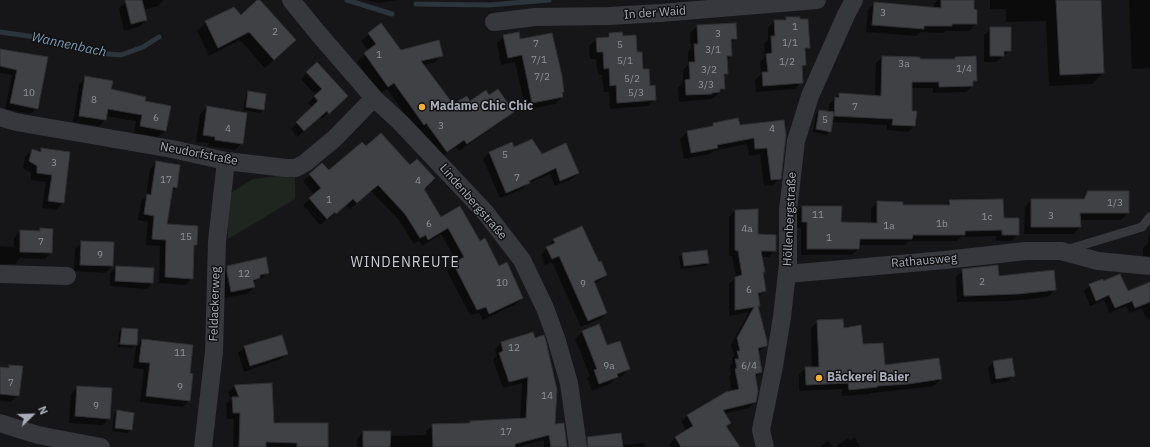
<!DOCTYPE html>
<html>
<head>
<meta charset="utf-8">
<style>
  body { margin:0 }
  #map { position:relative; width:1150px; height:447px; overflow:hidden; background:#161618; font-family:"IBM Plex Sans",sans-serif }
  canvas { display:block }
  .north { position:absolute; left:12px; top:395px; width:40px; height:40px; -webkit-text-stroke:3px #111113; paint-order:stroke; rotate:67deg; font-size:11px; font-weight:700; line-height:16px; text-align:center; color:#a8adb8 }
  .north::after { content:''; display:block; margin:auto; width:14px; height:18px; background:#a8adb8; clip-path:polygon(50% 0,100% 100%,50% 72%,0 100%) }
</style>
</head>
<body>
<div id="map">
<canvas width="1150" height="447"></canvas>
<div class="north">N</div>
</div>
<script>
const c = document.querySelector('canvas').getContext('2d');
c.lineJoin = 'round';
function paint(path, color) {
  c.fillStyle = color;
  c.fill(path, 'evenodd');
}
function shape(rows) {
  const path = new Path2D();
  for (const r of rows) {
    path.moveTo(r[0], r[1]);
    for (let i = 2; i < r.length; i += 2) path.lineTo(r[i], r[i + 1]);
  }
  return path;
}
function strokePath(path, color, width, dash) {
  c.strokeStyle = color;
  c.lineWidth = width;
  c.lineCap = dash ? 'butt' : 'round';
  c.setLineDash(dash || []);
  c.stroke(path);
}
function write(font, color, halo, rows, align = 'center') {
  c.font = font + ' "IBM Plex Sans",sans-serif';
  c.lineWidth = 3;
  c.setLineDash([]);
  c.textBaseline = 'middle';
  c.strokeStyle = halo;
  c.fillStyle = color;
  for (const [text, x, y, turn = 0] of rows) {
    c.save();
    c.translate(x, y);
    c.rotate((+turn || 0) * Math.PI / 180);
    c.textAlign = isNaN(turn) ? turn : align;
    if (halo) c.strokeText(text, 0, 0);
    c.fillText(text, 0, 0);
    c.restore();
  }
}
const green = shape([
  [295,174,295,199,228,239,226,207,232,192,253,179]
]);
const shadow = shape([
  [131,0,164,0,158,6,143,10,146,20,139,27,124,31,119,8,126,1],
  [259,0,295,40,265,68,240,40,209,56,197,31,206,22,241,16],
  [366,0,399,0,379,3],
  [938,0,973,0,973,10,976,24,969,31,946,31,944,33,920,32,916,36,866,32,868,10,875,3,934,8,934,4],
  [990,0,1100,0,1103,73,1092,84,1049,86,1046,21,1006,22,1006,9,990,9],
  [1129,0,1150,0,1150,68,1132,69],
  [786,18,809,47,804,52,805,65,801,69,801,82,795,89,756,92,755,80,761,74,760,62,765,57,764,44,768,40,768,28,774,21,783,21],
  [697,26,736,39,730,44,731,56,726,61,727,73,723,77,724,89,712,99,679,102,678,88,683,82,683,70,688,65,688,52,691,48,690,33],
  [991,28,1010,50,996,62,984,62,984,35],
  [369,34,401,51,442,55,434,63,423,65,453,105,470,103,489,96,512,112,505,119,459,151,456,147,439,158,417,131,387,89,380,94,357,62,369,51,361,41],
  [609,34,622,37,636,53,655,99,648,106,610,109,609,92,604,92,602,75,598,75,596,59,590,59,589,46,596,39,605,38],
  [504,36,519,40,563,92,561,93,562,97,555,104,526,110,515,62,501,65,497,43],
  [0,50,47,58,37,108,31,114,5,109,12,75,0,73],
  [882,57,919,60,953,60,956,58,976,80,972,83,972,86,966,92,933,93,933,88,911,88,911,112,916,112,914,126,908,132,887,130,887,125,832,122,830,131,827,135,813,132,816,114,820,111,829,112,829,105,839,94,875,97,876,63],
  [307,73,341,102,322,119,320,117,297,137,291,129,313,108,308,103,316,95,301,79],
  [86,77,110,90,144,102,170,106,165,131,158,137,134,133,136,121,106,116,105,120,99,126,73,122,79,84],
  [249,92,263,110,260,113,243,110,246,95],
  [207,108,242,143,235,150,208,146,209,143,196,142,200,114],
  [783,121,780,178,773,185,764,186,760,154,749,156,747,144,713,151,710,154,684,159,680,139,687,132,710,128,713,124,739,126],
  [511,143,513,148,542,155,578,173,572,179,555,186,550,174,527,184,523,189,500,198,483,159,489,153],
  [41,149,69,153,63,203,56,210,42,208,46,182,31,180,31,173,23,168,25,157,32,151,38,152],
  [157,162,179,166,176,188,171,193,166,225,196,244,193,247,192,278,186,285,159,283,160,246,146,245,148,222,138,220,141,201,146,197,150,169],
  [322,164,329,172,422,189,441,218,480,242,522,298,516,304,483,320,479,313,470,315,447,271,457,262,441,234,422,246,419,241,414,244,399,220,371,191,350,209,346,205,329,219,328,218,320,225,303,205,314,195,303,181],
  [1088,192,1128,192,1128,213,1121,220,1080,220,1080,227,1073,234,1024,234,1025,207,1031,200,1081,200],
  [950,201,1003,219,1018,234,1011,241,996,241,996,236,961,237,957,241,909,241,905,245,858,245,858,249,852,255,801,255,801,228,796,228,796,213,802,207,840,223,871,224,871,209,877,202,902,206,945,206],
  [735,210,757,235,775,250,769,257,761,257,765,291,758,297,759,305,758,307,766,346,758,352,761,372,755,378,755,402,749,408,724,414,730,423,724,429,694,447,671,447,669,444,675,438,687,431,681,422,687,416,726,393,732,391,729,376,731,374,730,366,732,363,732,358,734,356,731,345,749,312,729,316,729,284,736,277,732,256,729,256,729,217],
  [581,227,598,264,606,275,599,281,594,284,606,313,600,319,581,327,552,262,545,265,541,255,553,240],
  [41,229,51,253,45,259,20,258,15,264,0,264,0,246,14,247,14,238,21,231,38,232],
  [1150,234,1150,261,1143,260,1143,248,1148,243,1148,236],
  [82,242,112,266,105,273,74,271,75,249],
  [683,254,708,263,705,266,681,269,679,257],
  [116,267,152,283,147,289,110,286,110,273],
  [227,267,268,272,261,279,257,280,253,284,254,287,247,294,224,298,220,274],
  [963,270,998,277,1055,290,1048,297,1011,301,957,302,956,277],
  [1103,282,1128,292,1150,283,1150,318,1146,319,1142,308,1130,313,1126,306,1109,313,1104,300,1090,306,1084,291,1090,285],
  [818,321,863,345,884,366,941,379,934,386,900,390,871,393,870,394,842,396,842,389,799,391,799,375,805,368,812,368,811,328],
  [598,325,607,347,629,369,622,376,615,379,610,384,592,391,587,378,590,376,575,339,582,332],
  [122,329,136,345,132,348,118,347,118,345,134,346,134,344,118,343,119,332],
  [532,333,554,425,566,447,544,447,544,440,517,447,357,447,357,439,363,432,390,436,426,435,426,431,433,425,469,424,471,422,520,419,522,383,503,388,493,360,497,356,495,349,501,343],
  [142,340,189,374,192,374,189,401,182,407,140,402,144,369,133,368,136,346,136,347],
  [245,347,287,353,281,359,244,372,238,353],
  [993,362,1014,375,1008,381,991,384,988,368],
  [10,366,18,395,11,402,0,401,0,368,6,369],
  [271,384,273,424,327,447,233,447,234,419,227,419,226,404,231,399,228,392,234,386],
  [78,387,109,419,102,425,69,423,71,394],
  [117,411,131,430,128,433,112,431,114,415],
  [855,437,860,447,835,447,848,438,850,440],
  [828,441,833,447,819,447],
  [644,443,645,447,598,447,622,445]
]);
const stream = shape([
  [347,0,392,14],
  [416,4,489,5,549,0],
  [0,32,42,38,96,53,121,55,143,47,159,37]
]);
const building = shape([
  [125,0,142,0,147,20,131,24,125,0],
  [257,0,260,0,296,40,274,60,249,32,218,48,205,21,234,7,241,15,257,0],
  [941,0,974,0,974,9,977,10,977,24,952,24,952,26,924,26,924,29,872,25,874,2,941,8,941,0],
  [1056,0,1101,0,1104,73,1060,75,1056,0],
  [786,17,800,17,800,19,808,19,810,48,805,48,806,65,802,66,803,83,763,86,762,72,768,72,766,54,772,53,771,36,775,36,774,20,786,20,786,17],
  [381,23,401,50,439,40,443,56,421,61,453,104,467,96,470,101,486,90,489,95,498,89,514,112,467,144,464,140,447,152,426,123,424,125,394,83,388,87,364,53,376,44,368,33,381,23],
  [736,23,737,39,731,39,732,56,727,56,728,74,724,74,725,89,720,89,720,92,712,93,712,94,686,95,685,80,690,79,689,62,695,62,694,44,698,44,697,25,736,23],
  [990,27,1011,27,1011,51,1004,51,1004,56,990,56,990,27],
  [519,32,520,39,552,33,562,76,564,92,562,92,563,97,532,103,522,55,508,58,503,35,519,32],
  [622,32,623,36,636,35,637,52,642,52,643,69,649,69,650,86,655,85,656,100,617,103,616,85,610,86,609,68,604,69,603,52,597,52,596,38,609,37,609,33,622,32],
  [0,49,48,57,38,109,10,103,17,70,0,66,0,49],
  [882,56,920,57,920,59,955,59,955,57,976,56,977,81,973,81,973,86,939,87,939,82,912,82,912,111,917,111,915,126,892,125,893,119,834,116,835,97,839,98,839,93,881,96,882,56],
  [317,62,348,96,329,114,327,111,304,131,296,122,318,101,314,96,322,89,306,72,317,62],
  [85,76,113,81,111,89,146,97,145,101,171,106,166,131,140,126,142,115,108,109,106,120,79,116,85,76],
  [248,91,266,94,264,110,246,107,248,91],
  [207,106,247,113,243,144,215,140,215,137,203,135,207,106],
  [819,110,834,112,831,132,816,129,819,110],
  [738,118,740,125,784,120,786,136,781,179,771,180,767,148,755,149,754,138,717,145,718,148,691,153,687,131,713,126,713,123,738,118],
  [381,133,410,165,417,159,435,178,424,189,441,217,460,206,480,241,485,238,499,266,507,262,523,298,489,314,486,307,477,310,453,263,464,257,448,228,428,240,426,235,420,238,405,214,378,185,357,203,353,199,336,214,335,212,327,219,313,203,309,198,321,188,309,174,322,163,329,170,362,142,366,146,381,133],
  [532,139,542,154,566,143,579,173,560,181,556,168,529,181,530,183,506,193,489,152,512,142,514,147,532,139],
  [41,148,70,152,64,203,48,201,52,175,37,173,37,166,29,161,32,149,41,152,41,148],
  [156,161,180,165,177,188,173,187,167,224,198,226,197,245,194,245,193,279,165,277,166,240,152,239,154,216,144,214,147,194,151,195,156,161],
  [1088,191,1129,191,1129,213,1080,213,1081,227,1031,227,1031,199,1084,199,1088,191],
  [1003,199,1004,218,1019,218,1019,235,1002,235,1002,230,965,231,965,235,913,235,912,239,860,239,859,249,807,249,807,222,802,222,802,206,842,206,841,222,877,223,877,201,903,202,903,205,950,205,949,200,1003,199],
  [758,209,758,234,776,235,776,251,761,251,765,272,763,272,766,291,758,293,760,306,758,306,767,341,767,346,758,348,762,372,755,374,758,391,756,402,723,410,731,423,726,426,740,447,681,447,675,437,693,426,687,415,726,392,739,389,735,369,737,368,735,359,739,359,737,351,740,351,737,338,754,307,735,310,735,277,742,275,738,251,735,250,735,210,758,209],
  [582,226,599,262,601,261,607,275,594,281,607,313,588,321,559,256,552,259,546,247,555,243,553,239,582,226],
  [40,228,53,229,52,253,20,252,20,230,40,231,40,228],
  [81,241,114,242,113,266,80,265,81,241],
  [707,250,709,263,684,266,682,253,707,250],
  [266,257,269,273,260,275,260,278,253,280,255,287,231,292,227,272,227,266,266,257],
  [998,265,999,276,1054,270,1056,290,1018,294,964,296,962,269,998,265],
  [116,266,154,268,153,283,115,281,116,266],
  [1120,274,1128,291,1150,282,1150,302,1135,308,1132,301,1115,308,1109,295,1096,301,1089,284,1103,279,1103,281,1120,274],
  [843,319,844,328,861,325,863,344,883,343,885,365,939,358,942,379,908,384,877,386,877,387,849,390,848,383,806,385,805,367,819,367,817,320,843,319],
  [599,324,607,345,620,341,630,369,617,374,618,377,599,384,594,370,597,369,582,331,599,324],
  [122,328,138,329,137,345,120,344,122,328],
  [533,332,535,338,544,335,546,341,557,390,555,424,564,423,567,447,551,447,549,435,515,444,515,447,433,447,432,424,470,423,470,421,526,418,528,377,509,382,499,353,503,351,501,342,533,332],
  [282,335,288,354,250,366,244,346,282,335],
  [142,339,193,345,190,373,193,374,190,401,146,396,150,363,139,362,142,339],
  [1012,358,1015,376,996,379,993,361,1012,358],
  [9,365,23,366,19,396,0,394,0,367,9,368,9,365],
  [272,383,274,423,328,423,328,447,297,447,297,443,266,442,266,447,239,447,240,413,233,413,232,397,239,397,234,385,272,383],
  [77,386,112,388,110,419,75,416,77,386],
  [117,410,134,413,132,430,115,428,117,410],
  [363,431,391,431,390,447,363,447,363,431],
  [621,433,623,447,588,447,587,437,621,433]
]);
const service = shape([
  [1066,250,1142,227,1150,217]
]);
const minor = shape([
  [291,0,317,32,374,98,401,123,485,212,522,260,545,308,556,338,569,383,578,447],
  [494,22,535,17,609,16,660,13,817,0],
  [0,117,16,122,172,149,226,161,286,168,296,168,305,163,334,139,374,98],
  [0,274,67,276],
  [787,274,945,260,1026,251,1061,251,1098,261,1150,266],
  [0,423,38,435,101,447],
  [203,447,214,352,217,241,226,161],
  [765,447,761,430,774,366,782,317,788,264,788,210,796,141,810,96,846,15,854,0]
]);
const markers = [
  [422,107,4,"#f2b134"],
  [819,378,4,"#f2b134"]
];
const numberNames = [
  ["3",883,13],
  ["1",795,27],
  ["2",275,32],
  ["3",718,34],
  ["1/1",790,43],
  ["7",536,44],
  ["5",620,45],
  ["3/1",713,50],
  ["1",379,55],
  ["7/1",539,60],
  ["5/1",625,61],
  ["1/2",787,62],
  ["3a",904,64],
  ["1/4",964,69],
  ["3/2",709,70],
  ["7/2",542,77],
  ["5/2",632,79],
  ["3/3",706,85],
  ["10",29,93],
  ["5/3",636,93],
  ["8",94,100],
  ["7",855,107],
  ["6",156,118],
  ["5",825,120],
  ["3",441,126],
  ["4",228,129],
  ["4",772,129],
  ["5",505,155],
  ["3",54,163],
  ["7",517,178],
  ["17",166,180],
  ["4",418,181],
  ["1",329,200],
  ["1/3",1115,203],
  ["11",818,215],
  ["3",1051,216],
  ["1c",987,217],
  ["6",429,224],
  ["1b",942,224],
  ["1a",889,226],
  ["4a",747,229],
  ["15",186,237],
  ["1",829,238],
  ["7",41,242],
  ["9",100,255],
  ["12",244,274],
  ["2",982,282],
  ["10",502,283],
  ["9",583,284],
  ["6",749,290],
  ["12",514,348],
  ["11",180,353],
  ["9a",609,366],
  ["6/4",749,366],
  ["7",11,383],
  ["9",180,387],
  ["14",547,396],
  ["9",96,406],
  ["17",506,432]
];
const streetNames = [
  ["In der Waid",655,13,-4],
  ["Neudorfstraße",199,154,11],
  ["Lindenbergstraße",473,202,49],
  ["Höllenbergstraße",790,219,-87],
  ["Rathausweg",924,261,-5],
  ["Feldackerweg",215,304,-88]
];
const poiNames = [
  ["Madame Chic Chic",430,107],
  ["Bäckerei Baier",827,378]
];
const waterNames = [
  ["Wannenbach",69,45,12]
];
const quarterNames = [
  ["WINDENREUTE",405,263]
];
paint(green, '#1e261f');
paint(shadow, '#0007');
strokePath(stream, '#2c353c', 5);
paint(building, '#404145');
strokePath(building, '#303034', 1);
strokePath(service, '#37383d', 9);
strokePath(minor, '#37383d', 18);
for (const [x, y, r, color] of markers) {
  const dot = new Path2D();
  dot.arc(x, y, r, 0, 2 * Math.PI);
  c.fillStyle = color;
  c.fill(dot);
  strokePath(dot, '#111113', 1.5);
}
write('10px', '#8e929b', null, numberNames);
write('12px', '#a8adb8', '#111113', streetNames);
write('bold 12px', '#a8adb8', '#111113', poiNames, 'left');
write('italic 13px', '#7f9bb3', '#111113', waterNames);
c.letterSpacing = '1px';
write('14px', '#c9ccd4', '#111113', quarterNames);
c.letterSpacing = '0px';
</script>
</body>
</html>
